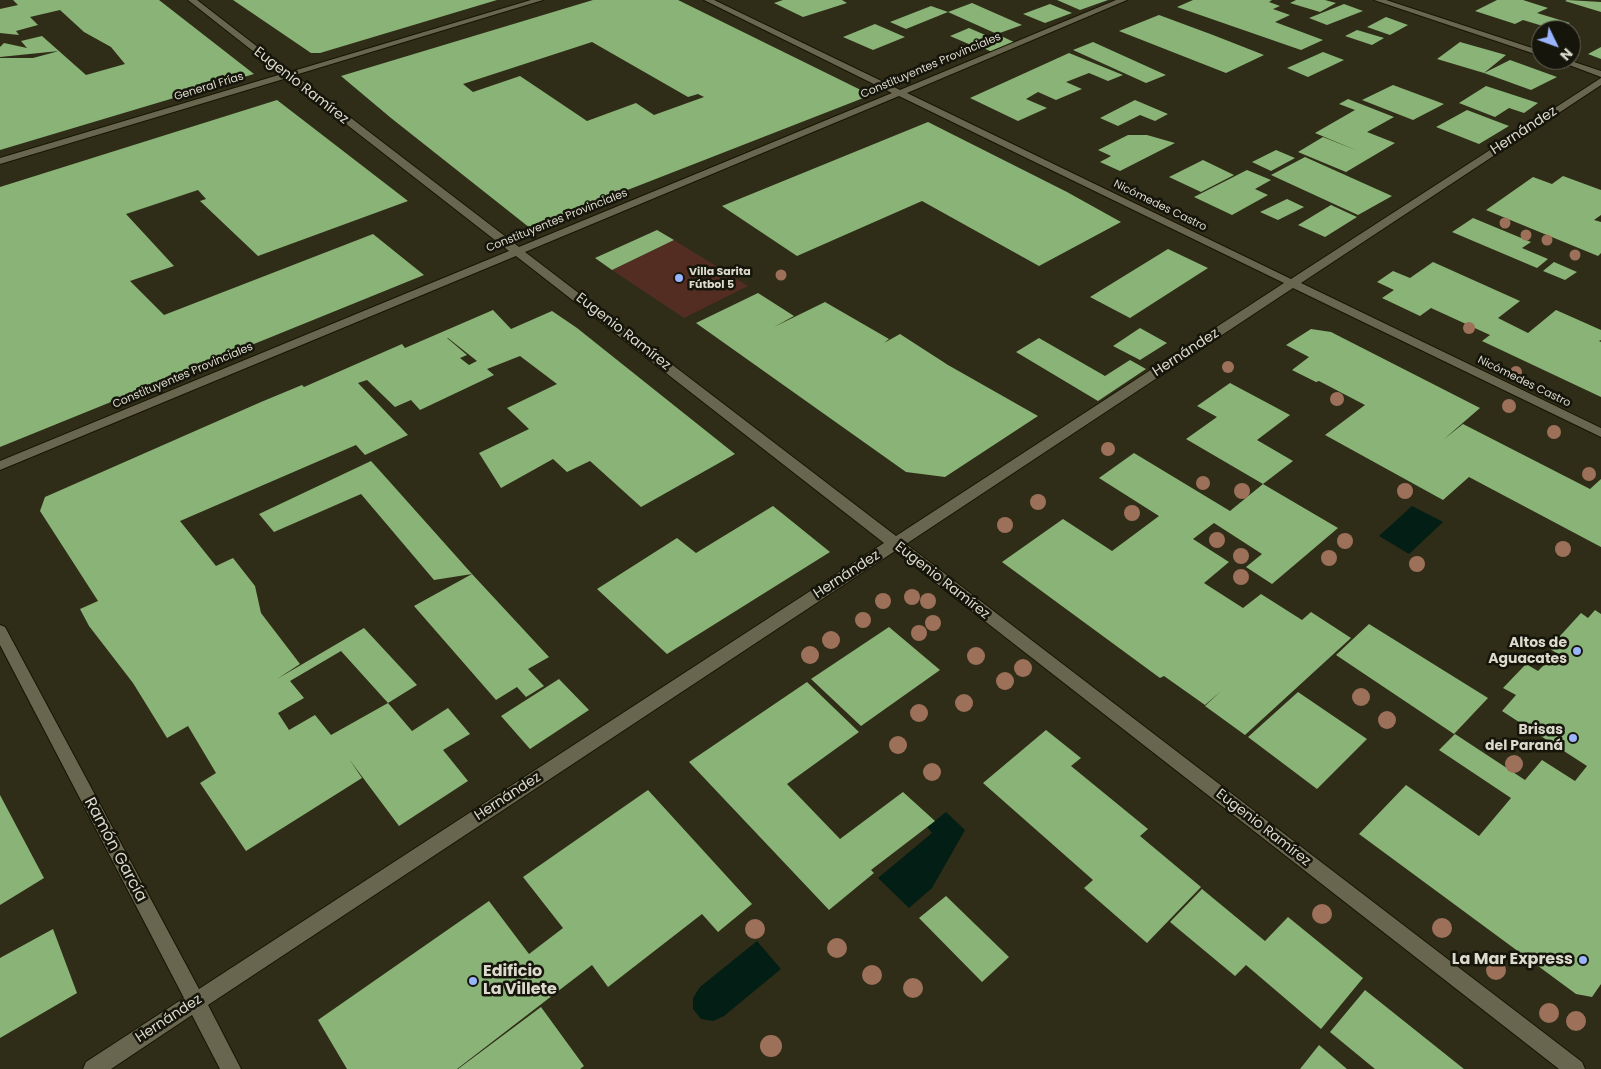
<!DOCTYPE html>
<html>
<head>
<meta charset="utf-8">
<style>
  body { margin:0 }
  #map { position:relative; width:1601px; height:1069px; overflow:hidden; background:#2f2d17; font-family:Poppins,sans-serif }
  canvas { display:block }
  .north { position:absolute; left:1531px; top:20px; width:50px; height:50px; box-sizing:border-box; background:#16150b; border:1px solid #656459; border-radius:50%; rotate:132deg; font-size:14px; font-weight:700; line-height:20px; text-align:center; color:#dbdacd }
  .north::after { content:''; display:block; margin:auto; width:18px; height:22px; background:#9ab5fd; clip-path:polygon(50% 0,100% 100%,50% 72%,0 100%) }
</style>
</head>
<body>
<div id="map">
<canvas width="1601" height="1069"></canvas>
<div class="north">N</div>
</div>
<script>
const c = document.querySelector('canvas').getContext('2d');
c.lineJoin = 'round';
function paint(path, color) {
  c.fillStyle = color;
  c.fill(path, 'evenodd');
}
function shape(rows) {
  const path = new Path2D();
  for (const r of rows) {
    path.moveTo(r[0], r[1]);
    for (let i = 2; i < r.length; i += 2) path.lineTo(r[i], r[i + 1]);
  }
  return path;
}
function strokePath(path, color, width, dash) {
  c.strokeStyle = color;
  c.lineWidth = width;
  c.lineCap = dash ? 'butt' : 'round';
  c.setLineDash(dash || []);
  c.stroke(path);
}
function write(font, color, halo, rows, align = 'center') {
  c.font = font + ' Poppins,sans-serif';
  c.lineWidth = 5;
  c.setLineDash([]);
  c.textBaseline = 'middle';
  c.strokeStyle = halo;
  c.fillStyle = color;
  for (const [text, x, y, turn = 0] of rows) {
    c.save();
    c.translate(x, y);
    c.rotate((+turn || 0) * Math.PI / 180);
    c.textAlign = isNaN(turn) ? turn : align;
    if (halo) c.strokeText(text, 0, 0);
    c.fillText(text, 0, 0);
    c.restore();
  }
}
const green = shape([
  [674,240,748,286,684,318,612,270]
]);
const water = shape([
  [1412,506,1443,522,1409,554,1379,536],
  [946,812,965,830,932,888,909,908,878,878,932,833,927,827],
  [757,941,781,969,724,1016,713,1021,701,1019,693,1009,693,998,700,987]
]);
const building = shape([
  [13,0,159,0,254,74,0,150,0,58,33,58,59,51,0,57,0,47,4,43,27,48,21,41,42,36,86,75,125,64,111,47,84,32,60,10,30,17,38,25,16,31,19,35,0,33,0,9,18,5],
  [233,0,497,0,320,53,311,53],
  [593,0,678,0,871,95,530,228,391,118,341,76],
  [592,42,688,97,698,94,704,97,654,115,636,103,587,121,520,76,473,92,463,84],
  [783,0,842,0,847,3,803,17,774,3],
  [1057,0,1108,0,1080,10],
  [1193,0,1272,0,1269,2,1280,6,1273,9,1290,15,1275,22,1323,40,1301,50,1177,7],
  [1296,0,1325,0,1336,3,1320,12,1290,3],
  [1497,0,1523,0,1548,8,1537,13,1570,23,1560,30,1556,30,1523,20,1515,24,1475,11],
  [1567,0,1601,2,1601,12,1565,1],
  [972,3,1022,25,997,34,948,12],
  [1050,4,1072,13,1045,23,1023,14],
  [1344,4,1363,11,1327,25,1309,18],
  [931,6,948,12,906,29,890,22],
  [1159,15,1213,35,1264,55,1226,73,1119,31],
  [1386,17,1408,25,1390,35,1367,27],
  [875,24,905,37,873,50,843,37],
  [969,28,990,37,971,45,950,36],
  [1357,30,1384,38,1372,45,1345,36],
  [999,35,1016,43,992,52,975,44],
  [1093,42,1166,75,1146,83,1073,50],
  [1460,42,1506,55,1484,73,1437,59],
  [1601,47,1601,59,1588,54],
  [1323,52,1344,60,1308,77,1287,68],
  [1069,53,1123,75,1108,81,1089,73,1066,82,1082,89,1056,100,1038,92,1026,99,1047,108,1018,121,970,98],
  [1510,60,1557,77,1531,90,1484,73],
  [1393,85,1444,104,1413,120,1362,100],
  [1486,86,1538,103,1524,113,1509,108,1495,117,1459,103],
  [1348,99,1394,117,1367,132,1395,143,1346,172,1298,152,1323,137,1358,151,1315,133,1355,110,1339,104],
  [277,100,408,201,258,256,200,201,206,199,198,190,126,214,174,266,130,281,164,315,373,234,424,275,0,447,0,187],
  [1135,100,1168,114,1155,121,1140,115,1118,126,1100,118],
  [1467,110,1509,126,1479,144,1436,127],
  [928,122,1067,192,1121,222,1039,266,922,201,797,256,722,206],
  [1128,135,1147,135,1175,143,1120,171,1100,162,1111,156,1098,150],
  [1276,150,1295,158,1271,171,1252,162],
  [1305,157,1392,196,1358,215,1271,175],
  [1203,160,1234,175,1201,192,1169,177],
  [1247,170,1271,180,1255,189,1268,195,1232,215,1194,197],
  [1563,176,1601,190,1601,215,1594,220,1601,222,1601,253,1598,256,1486,210,1533,177,1552,184],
  [1287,199,1304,207,1278,220,1260,212],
  [1331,205,1357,217,1325,237,1298,225],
  [1473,218,1531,242,1522,248,1548,259,1537,268,1452,232],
  [657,230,674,240,612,270,595,258],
  [1168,249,1208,268,1130,318,1090,297],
  [1433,262,1520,301,1498,318,1528,333,1556,310,1601,330,1601,340,1599,341,1601,342,1601,397,1482,341,1490,335,1431,308,1420,316,1382,298,1394,290,1377,282,1393,271,1410,278],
  [1554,262,1577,272,1565,280,1543,271],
  [758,293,794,316,774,327,825,302,889,339,884,343,900,334,948,365,1038,416,945,477,906,472,696,323],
  [493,310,511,329,552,311,577,328,735,454,641,507,590,461,567,472,553,459,501,488,479,453,529,429,507,408,557,384,520,356,487,369,494,375,420,410,411,400,395,407,367,380,358,383,408,435,365,455,356,445,180,521,216,566,233,558,255,586,261,613,300,664,277,679,364,628,417,685,388,703,341,651,290,681,304,698,278,713,289,730,315,715,331,735,388,703,412,731,448,708,470,734,443,750,468,781,399,826,349,759,362,778,246,851,200,783,216,773,188,726,167,738,133,683,89,626,80,609,98,601,40,511,45,497,261,402,302,385,304,387,402,344,405,348],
  [447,338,448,338,477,361,469,365,460,358,467,355],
  [1140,328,1167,343,1140,360,1113,346],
  [1311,329,1331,332,1480,408,1443,440,1463,424,1590,489,1601,479,1601,547,1469,477,1443,500,1325,435,1365,405,1319,381,1316,382,1292,370,1309,357,1286,345],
  [1039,338,1105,376,1130,360,1146,369,1098,401,1016,352],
  [1230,383,1290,415,1257,440,1293,461,1263,484,1186,439,1217,417,1197,406],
  [1134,453,1230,511,1263,484,1338,528,1272,584,1246,567,1262,554,1214,523,1193,539,1229,562,1204,583,1243,608,1261,594,1302,620,1311,612,1351,638,1245,735,1205,706,1221,691,1205,705,1164,676,1160,678,1002,562,1063,519,1112,551,1159,516,1099,478],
  [371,461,389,481,472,574,434,580,361,494,274,532,259,514],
  [773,506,830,552,667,654,597,589,677,538,696,553],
  [472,574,549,657,528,669,544,686,526,697,517,687,496,700,414,606],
  [1595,610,1601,614,1601,984,1592,997,1576,994,1359,834,1406,785,1479,836,1511,798,1439,750,1455,734,1525,780,1542,760,1575,781,1587,766,1502,711,1516,695,1503,688,1526,664,1538,671,1556,653,1549,648,1581,613,1588,618],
  [1369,624,1488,698,1454,734,1336,655],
  [889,627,940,670,861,726,811,679],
  [559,679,589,710,530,749,501,716],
  [807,682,859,732,787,784,840,839,903,792,935,821,871,870,874,873,829,910,689,762],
  [1298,692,1367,739,1317,789,1248,737],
  [1046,730,1081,758,1071,766,1148,829,1140,836,1201,887,1147,943,1084,888,1093,880,983,783],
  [648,790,752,904,718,932,702,914,608,987,592,965,457,1069,347,1069,318,1020,489,901,529,954,563,928,523,877],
  [0,795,44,878,0,905],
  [1202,889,1265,941,1288,917,1363,978,1321,1029,1246,965,1235,976,1170,922],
  [946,896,1009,957,982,982,919,918],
  [53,929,77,993,0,1038,0,958],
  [1365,990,1464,1069,1375,1069,1330,1032],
  [541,1007,584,1066,580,1069,458,1069],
  [1319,1045,1347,1069,1300,1069]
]);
const minor = shape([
  [188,0,197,0,290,72,531,0,543,0,295,75,519,247,892,93,704,0,714,0,900,90,1116,0,1127,0,907,93,1291,279,1601,78,1601,85,1301,283,1601,428,1601,437,1293,288,906,544,1582,1062,1585,1069,1559,1069,895,551,208,1005,241,1069,220,1069,192,1015,111,1069,83,1069,86,1062,184,998,0,645,0,625,5,627,199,989,884,543,516,256,0,470,0,461,509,251,287,78,0,164,0,158,282,74,188,0],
  [899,96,1284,283,896,536,525,252,899,96]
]);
const secondary = shape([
  [1374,0,1386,0,1541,51,1541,56,1374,0],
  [1556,60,1568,60,1601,71,1601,77,1556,60]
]);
const trees = [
  [1505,223,5.5],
  [1526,235,5.5],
  [1547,240,5.5],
  [1575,255,5.5],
  [781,275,5.5],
  [1469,328,6],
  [1228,367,6],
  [1516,372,6],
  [1337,399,7],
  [1509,406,7],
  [1554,432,7],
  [1108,449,7],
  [1589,474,7],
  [1203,483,7],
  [1242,491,8],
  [1405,491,8],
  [1038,502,8],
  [1132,513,8],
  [1005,525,8],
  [1217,540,8],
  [1345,541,8],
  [1563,549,8],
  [1241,556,8],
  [1329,558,8],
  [1417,564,8],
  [1241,577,8],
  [912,597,8],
  [883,601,8],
  [928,601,8],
  [863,620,8],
  [933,623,8],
  [919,633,8],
  [831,640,9],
  [810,655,9],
  [976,656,9],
  [1023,668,9],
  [1005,681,9],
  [1361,697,9],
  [964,703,9],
  [919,713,9],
  [1387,720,9],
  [898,745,9],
  [1514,764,9],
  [932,772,9],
  [1322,914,10],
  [1442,928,10],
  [755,929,10],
  [837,948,10],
  [1496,970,10],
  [872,975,10],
  [913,988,10],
  [1549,1013,10],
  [1576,1021,10],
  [771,1046,11]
];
const markers = [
  [679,278,5,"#9ab5fd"],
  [1577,651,5,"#9ab5fd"],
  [1573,738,5,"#9ab5fd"],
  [1583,960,5,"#9ab5fd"],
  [473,981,5,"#9ab5fd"]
];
const farStreetnames = [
  ["Constituyentes Provinciales",931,66,-23],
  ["General Frías",209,87,-17],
  ["Nicómedes Castro",1160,206,26],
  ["Constituyentes Provinciales",557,221,-22],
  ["Constituyentes Provinciales",183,376,-23],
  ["Nicómedes Castro",1524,382,26]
];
const farPoinames = [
  ["Villa Sarita",689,272],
  ["Fútbol 5",689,285]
];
const streetNames = [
  ["Eugenio Ramírez",301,86,38],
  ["Hernández",1524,131,-33],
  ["Eugenio Ramírez",623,332,38],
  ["Hernández",1186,353,-33],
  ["Hernández",847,575,-33],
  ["Eugenio Ramírez",942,581,38],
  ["Hernández",508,797,-33],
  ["Eugenio Ramírez",1263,828,38],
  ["Hernández",169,1019,-33]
];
const poiNames = [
  ["Altos de",1567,643],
  ["Aguacates",1567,659],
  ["Brisas",1563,730],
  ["del Paraná",1563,746]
];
const nearStreetnames = [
  ["Ramón García",115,850,62]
];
const nearPoinames = [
  ["La Mar Express",1573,960],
  ["Edificio",483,972,"left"],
  ["La Villete",483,990,"left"]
];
paint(green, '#532d22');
paint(water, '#031e15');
paint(building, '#8ab377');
strokePath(minor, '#171502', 2);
strokePath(secondary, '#171502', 2);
paint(minor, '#69664f');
paint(secondary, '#69664f');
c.fillStyle = '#9d705a';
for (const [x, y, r] of trees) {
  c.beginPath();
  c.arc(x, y, r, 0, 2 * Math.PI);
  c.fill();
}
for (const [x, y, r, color] of markers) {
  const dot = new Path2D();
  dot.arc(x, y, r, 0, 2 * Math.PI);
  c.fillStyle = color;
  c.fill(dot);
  strokePath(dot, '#16150b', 2);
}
write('11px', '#dbdacd', '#16150b', farStreetnames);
write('bold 11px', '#dbdacd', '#16150b', farPoinames, 'left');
write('14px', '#dbdacd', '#16150b', streetNames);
write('bold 14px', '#dbdacd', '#16150b', poiNames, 'right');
write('16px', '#dbdacd', '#16150b', nearStreetnames);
write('bold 16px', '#dbdacd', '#16150b', nearPoinames, 'right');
</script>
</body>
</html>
